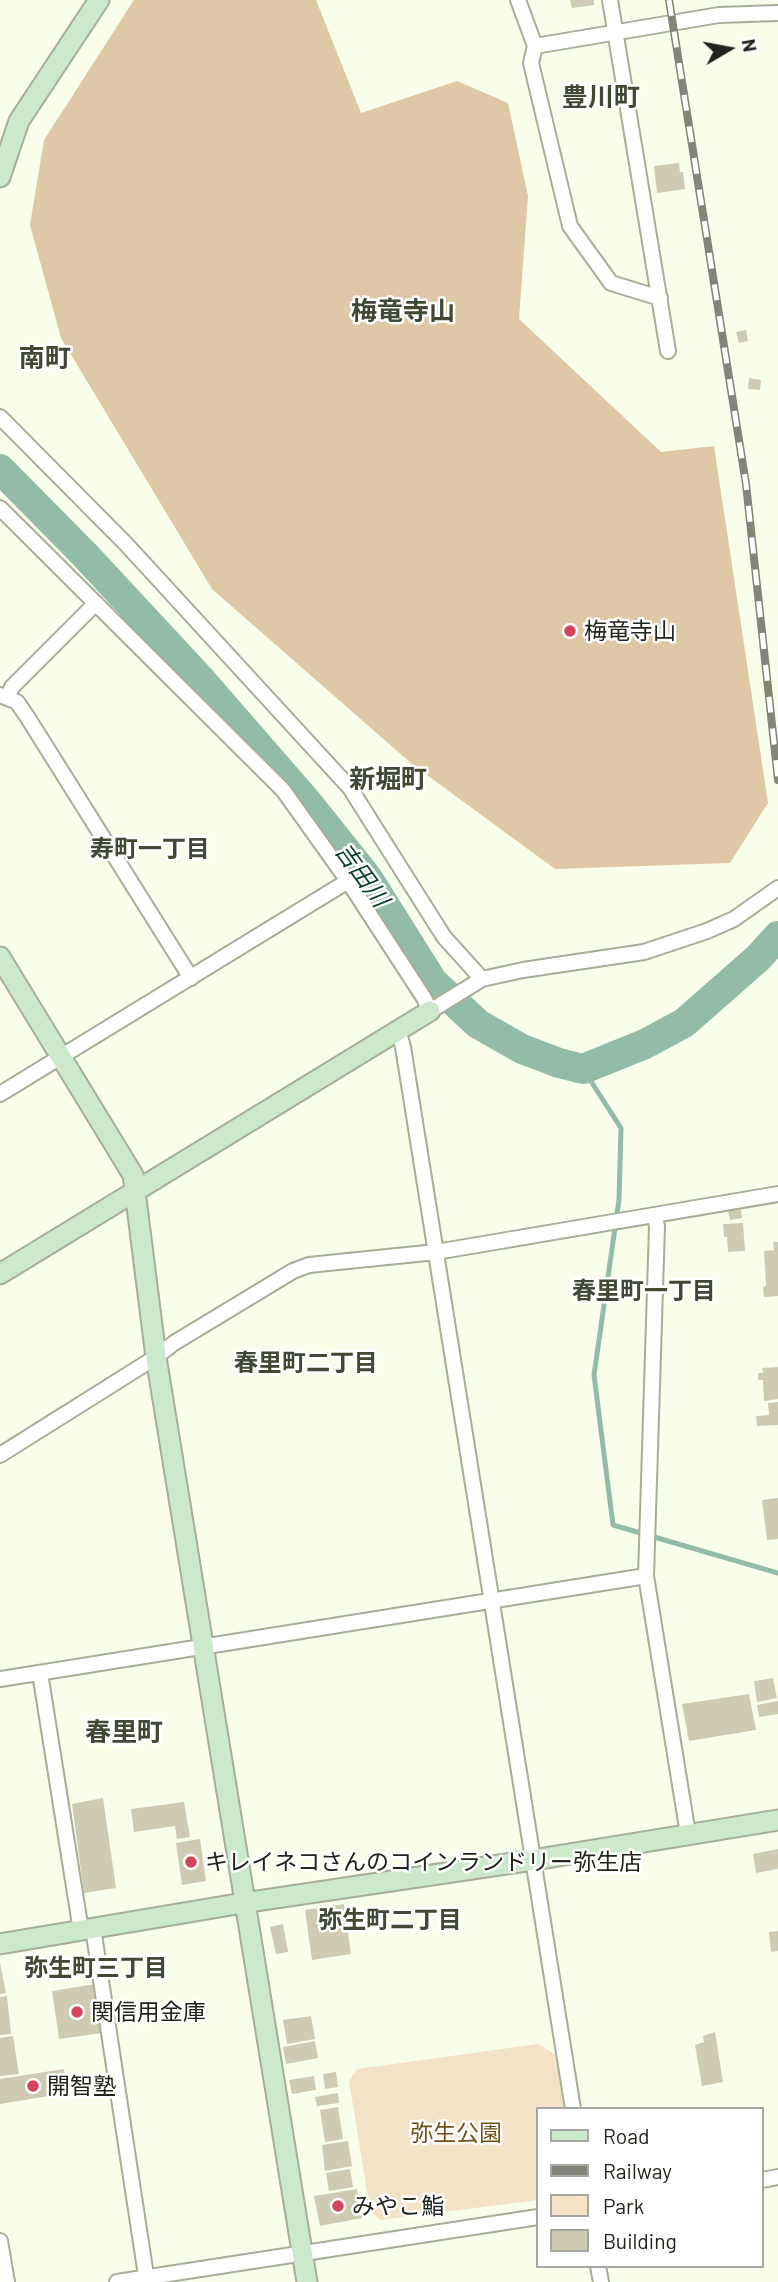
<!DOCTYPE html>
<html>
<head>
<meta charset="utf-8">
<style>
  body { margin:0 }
  #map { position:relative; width:778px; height:2282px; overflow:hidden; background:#f8feea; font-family:Barlow,sans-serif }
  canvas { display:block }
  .legend { position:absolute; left:536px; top:2107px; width:228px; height:161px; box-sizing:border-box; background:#fff; border:2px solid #a6a7a4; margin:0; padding:9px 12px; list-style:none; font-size:21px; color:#21241b }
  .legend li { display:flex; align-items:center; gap:14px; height:35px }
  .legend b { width:35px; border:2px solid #a6a7a4 }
  .north { position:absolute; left:694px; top:14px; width:70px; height:70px; -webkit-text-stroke:5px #fff; paint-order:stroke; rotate:80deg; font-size:19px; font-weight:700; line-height:28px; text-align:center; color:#21241b }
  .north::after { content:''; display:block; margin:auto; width:24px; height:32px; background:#21241b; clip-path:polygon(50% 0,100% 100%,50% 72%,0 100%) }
</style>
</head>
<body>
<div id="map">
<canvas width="778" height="2282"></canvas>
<ul class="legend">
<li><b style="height:9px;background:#cce9cc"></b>Road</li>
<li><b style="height:9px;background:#818678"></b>Railway</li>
<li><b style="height:19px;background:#f4e2c6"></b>Park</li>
<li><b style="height:19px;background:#cecbb2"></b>Building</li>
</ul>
<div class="north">N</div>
</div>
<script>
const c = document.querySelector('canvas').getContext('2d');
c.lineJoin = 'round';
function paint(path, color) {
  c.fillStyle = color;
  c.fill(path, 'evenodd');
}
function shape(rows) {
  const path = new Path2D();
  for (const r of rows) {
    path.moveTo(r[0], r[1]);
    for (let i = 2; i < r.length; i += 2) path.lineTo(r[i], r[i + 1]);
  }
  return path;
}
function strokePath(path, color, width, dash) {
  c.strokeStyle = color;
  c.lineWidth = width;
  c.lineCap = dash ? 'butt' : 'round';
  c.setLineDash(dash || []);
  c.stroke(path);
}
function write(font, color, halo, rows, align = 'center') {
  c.font = font + ' Barlow,"Noto Sans JP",sans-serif';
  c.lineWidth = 5;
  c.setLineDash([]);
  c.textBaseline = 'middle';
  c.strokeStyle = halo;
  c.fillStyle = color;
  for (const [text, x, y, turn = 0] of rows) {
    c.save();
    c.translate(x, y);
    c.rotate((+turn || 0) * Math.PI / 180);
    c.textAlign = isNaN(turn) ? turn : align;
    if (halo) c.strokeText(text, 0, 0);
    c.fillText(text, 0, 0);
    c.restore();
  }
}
const green = shape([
  [538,2044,555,2054,564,2109,538,2109,538,2200,380,2220,370,2210,349,2081,357,2069]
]);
const forest = shape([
  [134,0,316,0,361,113,457,81,508,103,528,196,519,319,661,452,714,446,768,803,730,863,555,869,412,764,212,589,61,338,30,225,44,140]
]);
const stream = shape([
  [583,1069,621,1128,619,1200,594,1375,613,1525,778,1573]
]);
const river = shape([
  [0,469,84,554,202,681,308,803,367,877,433,982,478,1024,522,1049,559,1063,583,1069,645,1044,684,1023,758,958,778,936]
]);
const building = shape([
  [570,0,594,0,594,5,572,8],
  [679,163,680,172,683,172,685,189,657,193,654,166],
  [746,330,748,341,739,343,736,332],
  [749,378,761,380,760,390,748,389],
  [741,1210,742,1218,730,1220,728,1211],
  [743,1223,745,1251,728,1252,727,1237,724,1237,723,1224],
  [773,1242,778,1242,778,1296,764,1297,763,1287,766,1286,764,1251,774,1250],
  [778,1367,778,1399,764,1401,763,1380,758,1380,758,1373,763,1373,762,1368],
  [778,1402,778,1425,757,1426,756,1416,769,1415,768,1403],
  [778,1498,778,1539,767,1540,762,1500],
  [773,1678,777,1698,757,1702,754,1681],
  [749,1694,756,1730,689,1741,682,1704],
  [778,1701,778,1714,759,1717,757,1705],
  [103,1798,116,1888,84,1893,72,1804],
  [184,1802,190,1837,177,1839,175,1826,134,1832,131,1809],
  [200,1839,206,1881,182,1885,176,1843],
  [778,1849,778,1869,756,1873,753,1854],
  [344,1904,351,1954,312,1960,305,1910],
  [283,1924,288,1952,276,1954,270,1927],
  [778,1931,778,1951,771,1952,769,1932],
  [0,1963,6,1993,0,1994],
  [95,1984,102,2033,59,2039,52,1991],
  [7,1996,11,2034,0,2035,0,1997],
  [311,2016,315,2039,287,2044,283,2020],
  [715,2032,723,2082,702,2086,695,2045,704,2042,703,2036],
  [13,2036,19,2074,0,2076,0,2038],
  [315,2041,318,2058,286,2064,283,2047],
  [64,2069,67,2093,0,2104,0,2079],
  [336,2072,338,2087,325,2089,323,2074],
  [314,2076,316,2090,292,2094,289,2080],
  [338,2093,339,2103,317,2106,315,2097],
  [338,2107,343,2139,325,2142,320,2110],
  [348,2141,352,2166,325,2171,322,2145],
  [350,2169,353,2187,329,2191,326,2173],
  [357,2189,362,2218,320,2226,314,2196]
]);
const street = shape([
  [518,0,535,46,531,63,570,226,611,283,660,298],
  [610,0,668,351],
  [535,46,719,15,778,13],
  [0,417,126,544,350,788,444,937,482,979],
  [0,508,283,790,348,881,424,998,430,1011,482,979,523,970,644,952,707,931,734,919,778,888],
  [0,695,17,702,28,718,191,978],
  [8,696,12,687,96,603],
  [398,1030,403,1047,573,2109],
  [0,1094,348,881],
  [654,1215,657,1226,646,1576,688,1834],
  [0,1455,156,1357,174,1343,293,1271,309,1265,436,1252,778,1194],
  [40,1673,81,1931],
  [0,1679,646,1576],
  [93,1928,147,2282],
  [762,2180,778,2177],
  [0,2241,7,2282],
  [598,2266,601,2282],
  [117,2282,538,2217]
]);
const secondary = shape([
  [0,177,19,121,99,0],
  [0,957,133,1175,156,1357,307,2282],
  [0,1274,430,1011],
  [0,1944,243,1903,533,1860,778,1820]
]);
const rail = shape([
  [669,0,746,484,778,780]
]);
const markers = [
  [570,631,7,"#d54559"],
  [191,1862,7,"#d54559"],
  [77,2012,7,"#d54559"],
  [33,2086,7,"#d54559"],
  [338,2206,7,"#d54559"]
];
const poiNames = [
  ["梅竜寺山",584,631],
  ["キレイネコさんのコインランドリー弥生店",205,1862],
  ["関信用金庫",91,2012],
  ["開智塾",47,2086],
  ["みやこ鮨",352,2206]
];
const parkNames = [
  ["弥生公園",456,2133]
];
const neighbourhoodNames = [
  ["寿町一丁目",150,849],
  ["春里町一丁目",644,1291],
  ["春里町二丁目",306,1363],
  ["弥生町二丁目",390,1920],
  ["弥生町三丁目",96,1968]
];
const waterNames = [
  ["吉田川",362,875,54]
];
const quarterNames = [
  ["豊川町",601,97],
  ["梅竜寺山",403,311],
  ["南町",45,358],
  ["新堀町",388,779],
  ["春里町",124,1732]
];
paint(green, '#f4e2c6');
paint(forest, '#dec8a5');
strokePath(stream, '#92bca8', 5);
strokePath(river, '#92bca8', 30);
paint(building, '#cecbb2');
strokePath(street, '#a7ae97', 18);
strokePath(secondary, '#a7ae97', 23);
strokePath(street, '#fff', 14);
strokePath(secondary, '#cce9cc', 19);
strokePath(rail, '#818678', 8);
strokePath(rail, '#fff', 5, [16]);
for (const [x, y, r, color] of markers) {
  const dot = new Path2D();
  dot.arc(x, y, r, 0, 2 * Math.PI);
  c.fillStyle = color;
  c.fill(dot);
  strokePath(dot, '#fff', 2.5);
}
write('23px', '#21241b', '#fff', poiNames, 'left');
write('23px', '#705217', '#fff', parkNames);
write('bold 24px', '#414833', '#fff', neighbourhoodNames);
write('italic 24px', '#043f2b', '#fff', waterNames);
write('bold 26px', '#414833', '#fff', quarterNames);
</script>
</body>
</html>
